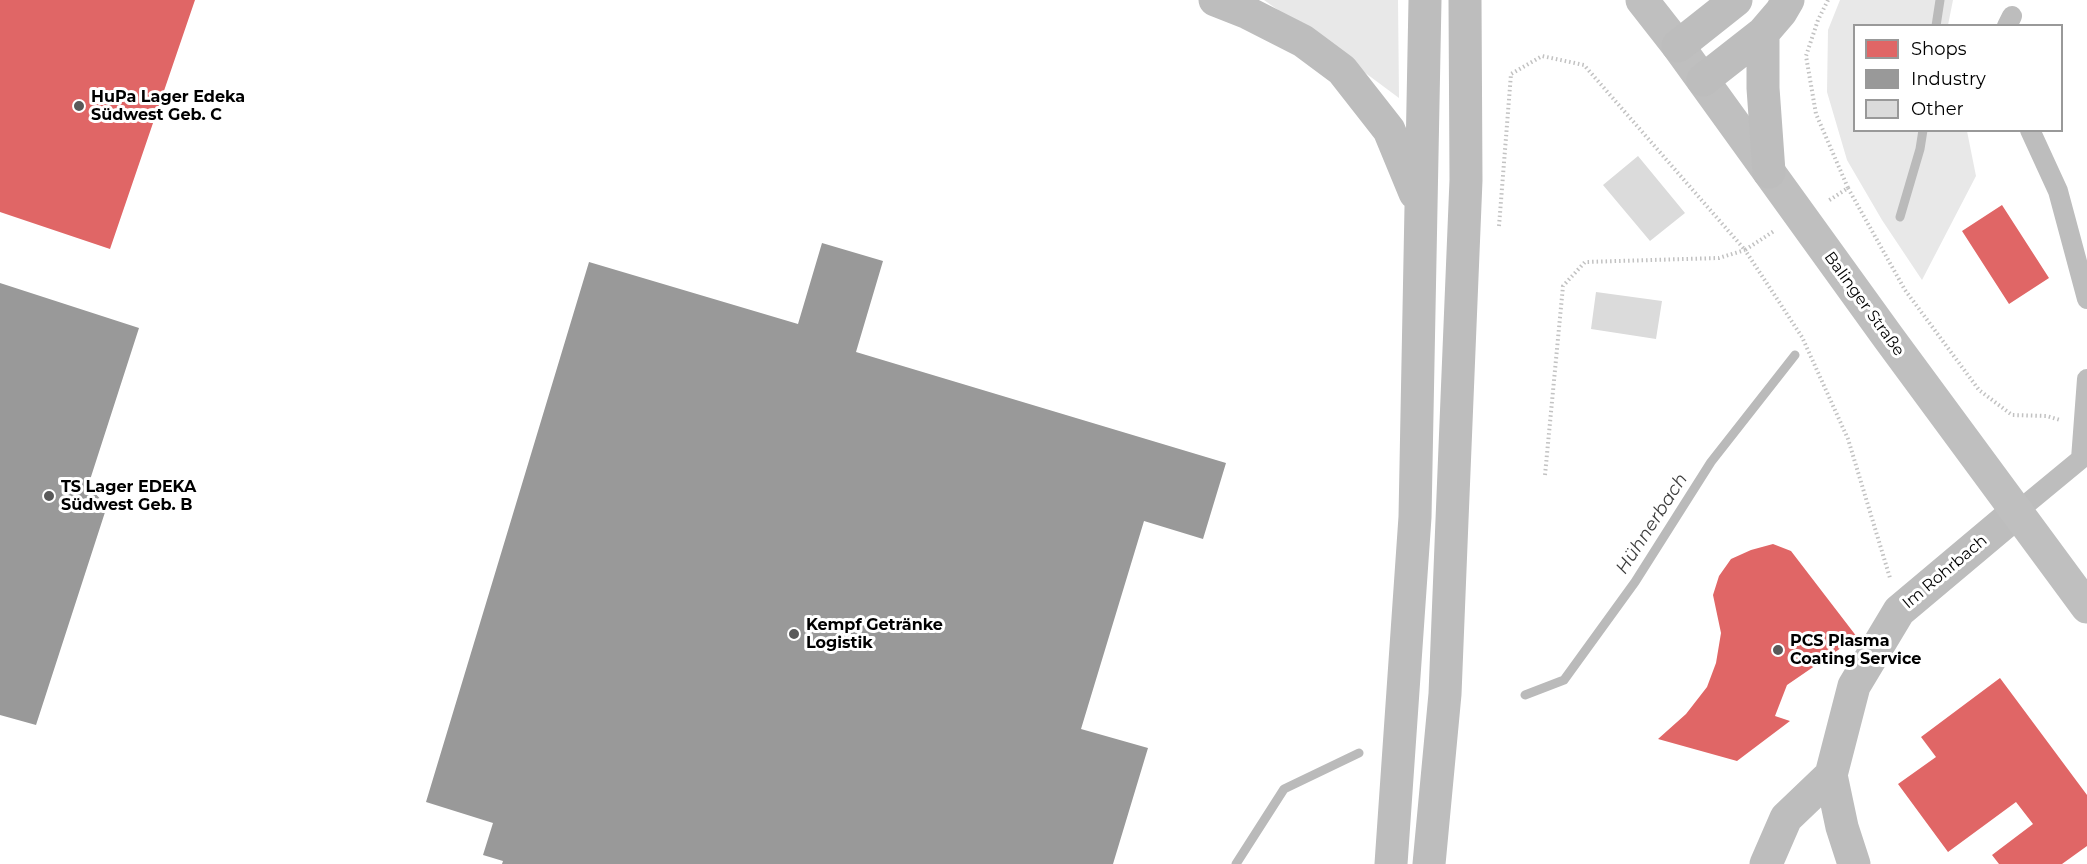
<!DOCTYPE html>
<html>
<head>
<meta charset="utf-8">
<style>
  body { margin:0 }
  #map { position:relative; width:2087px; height:864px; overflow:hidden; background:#fff; font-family:Montserrat,sans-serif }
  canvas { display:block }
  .legend { position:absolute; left:1853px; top:24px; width:210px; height:108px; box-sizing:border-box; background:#fff; border:2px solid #999; margin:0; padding:8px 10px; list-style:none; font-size:18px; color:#000 }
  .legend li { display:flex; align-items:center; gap:12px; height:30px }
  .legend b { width:30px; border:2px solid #999 }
</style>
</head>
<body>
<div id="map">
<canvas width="2087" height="864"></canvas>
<ul class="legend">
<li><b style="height:16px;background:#e06666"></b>Shops</li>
<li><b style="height:16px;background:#999"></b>Industry</li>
<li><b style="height:16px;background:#dbdbdb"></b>Other</li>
</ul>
</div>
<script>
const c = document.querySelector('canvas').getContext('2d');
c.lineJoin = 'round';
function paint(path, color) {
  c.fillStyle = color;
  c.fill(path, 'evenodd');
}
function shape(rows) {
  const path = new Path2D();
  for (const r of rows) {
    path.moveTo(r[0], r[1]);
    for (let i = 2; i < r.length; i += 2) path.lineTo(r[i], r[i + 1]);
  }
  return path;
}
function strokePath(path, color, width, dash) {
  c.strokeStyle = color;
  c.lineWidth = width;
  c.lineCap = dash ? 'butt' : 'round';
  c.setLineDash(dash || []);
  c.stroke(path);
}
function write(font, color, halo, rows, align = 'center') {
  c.font = font + ' Montserrat,sans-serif';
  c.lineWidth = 6;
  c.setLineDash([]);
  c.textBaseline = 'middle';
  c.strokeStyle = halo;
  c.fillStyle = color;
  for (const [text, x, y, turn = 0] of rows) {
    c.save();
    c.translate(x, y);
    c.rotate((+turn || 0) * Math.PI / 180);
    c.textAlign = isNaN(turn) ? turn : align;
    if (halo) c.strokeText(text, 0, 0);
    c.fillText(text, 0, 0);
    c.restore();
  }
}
const green = shape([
  [1264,0,1398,0,1399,98,1356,66],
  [1840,0,1953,0,1948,25,1854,26,1854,130,1967,131,1976,176,1922,280,1882,220,1847,160,1827,92,1828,30]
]);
const shops = shape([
  [0,0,195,0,110,249,0,212],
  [2002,205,2049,278,2009,304,1962,231],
  [1773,544,1791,551,1857,637,1787,685,1775,716,1790,721,1737,761,1658,739,1686,714,1707,687,1716,663,1721,633,1713,595,1719,576,1731,559,1751,550],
  [2000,678,2087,795,2087,846,2062,864,1999,864,1992,855,2033,824,2016,802,1948,852,1898,784,1936,757,1921,737]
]);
const industry = shape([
  [822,243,883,261,856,352,1226,463,1203,539,1144,521,1081,729,1148,748,1113,864,502,864,503,861,483,855,493,823,426,802,589,262,798,324],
  [0,283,139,328,88,486,107,506,36,725,0,715]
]);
const stream = shape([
  [1936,26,1940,0],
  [1900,217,1920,149,1923,130],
  [1525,695,1564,680,1635,582,1711,462,1795,355],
  [1236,864,1284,789,1359,753]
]);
const building = shape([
  [1638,156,1685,213,1650,241,1603,185],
  [1596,292,1662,301,1656,339,1591,329]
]);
const path = shape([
  [1828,0,1818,20,1806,56,1816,114,1848,188,1828,201],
  [1848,188,1905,290,1979,390,2012,415,2047,416,2060,420],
  [1499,226,1511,74,1542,56,1584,65,1745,250,1774,231],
  [1545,475,1563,286,1585,262,1719,258,1745,250,1802,337,1848,439,1890,578]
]);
const service = shape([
  [2007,26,2012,16],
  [2030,130,2058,191,2087,299],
  [2018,511,2081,459,2087,379]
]);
const minor = shape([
  [1766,864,1786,818,1831,775],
  [1854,864,1842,827,1831,775,1854,686,1899,611,2018,511]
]);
const secondary = shape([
  [1642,0,1678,46,1888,337,2087,607]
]);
const trunk = shape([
  [1215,0,1248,13,1303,41,1342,70,1389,130,1415,193],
  [1763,33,1763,88,1769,172],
  [1678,46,1736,0],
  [1703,80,1763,33,1781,12,1788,0],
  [1391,864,1415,517,1425,0],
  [1429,864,1445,694,1452,520,1466,180,1465,0]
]);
const markers = [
  [79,106,6,"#595959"],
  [49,496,6,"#595959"],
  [794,634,6,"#595959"],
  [1778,650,6,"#595959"]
];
const poiNames = [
  ["HuPa Lager Edeka",91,97],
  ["Südwest Geb. C",91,115],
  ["TS Lager EDEKA",61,487],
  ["Südwest Geb. B",61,505],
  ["Kempf Getränke",806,625],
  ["Logistik",806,643],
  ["PCS Plasma",1790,641],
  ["Coating Service",1790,659]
];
const streetNames = [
  ["Balinger Straße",1864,304,54],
  ["Im Rohrbach",1945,572,-40]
];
const waterNames = [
  ["Hühnerbach",1652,524,-57]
];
paint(green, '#e8e8e8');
paint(shops, '#e06666');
paint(industry, '#999');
strokePath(stream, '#bababa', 9);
paint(building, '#dbdbdb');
strokePath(path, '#c2c2c2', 4, [1.5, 3]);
strokePath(service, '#bdbdbd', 20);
strokePath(minor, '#bdbdbd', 33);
strokePath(secondary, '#bfbfbf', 33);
strokePath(trunk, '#bdbdbd', 33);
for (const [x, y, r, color] of markers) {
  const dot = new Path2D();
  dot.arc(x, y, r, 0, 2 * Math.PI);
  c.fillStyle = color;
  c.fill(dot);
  strokePath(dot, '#fff', 2);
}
write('bold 16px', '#000', '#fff', poiNames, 'left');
write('16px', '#000', '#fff', streetNames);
write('italic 18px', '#3d3d3d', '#fff', waterNames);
</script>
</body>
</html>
